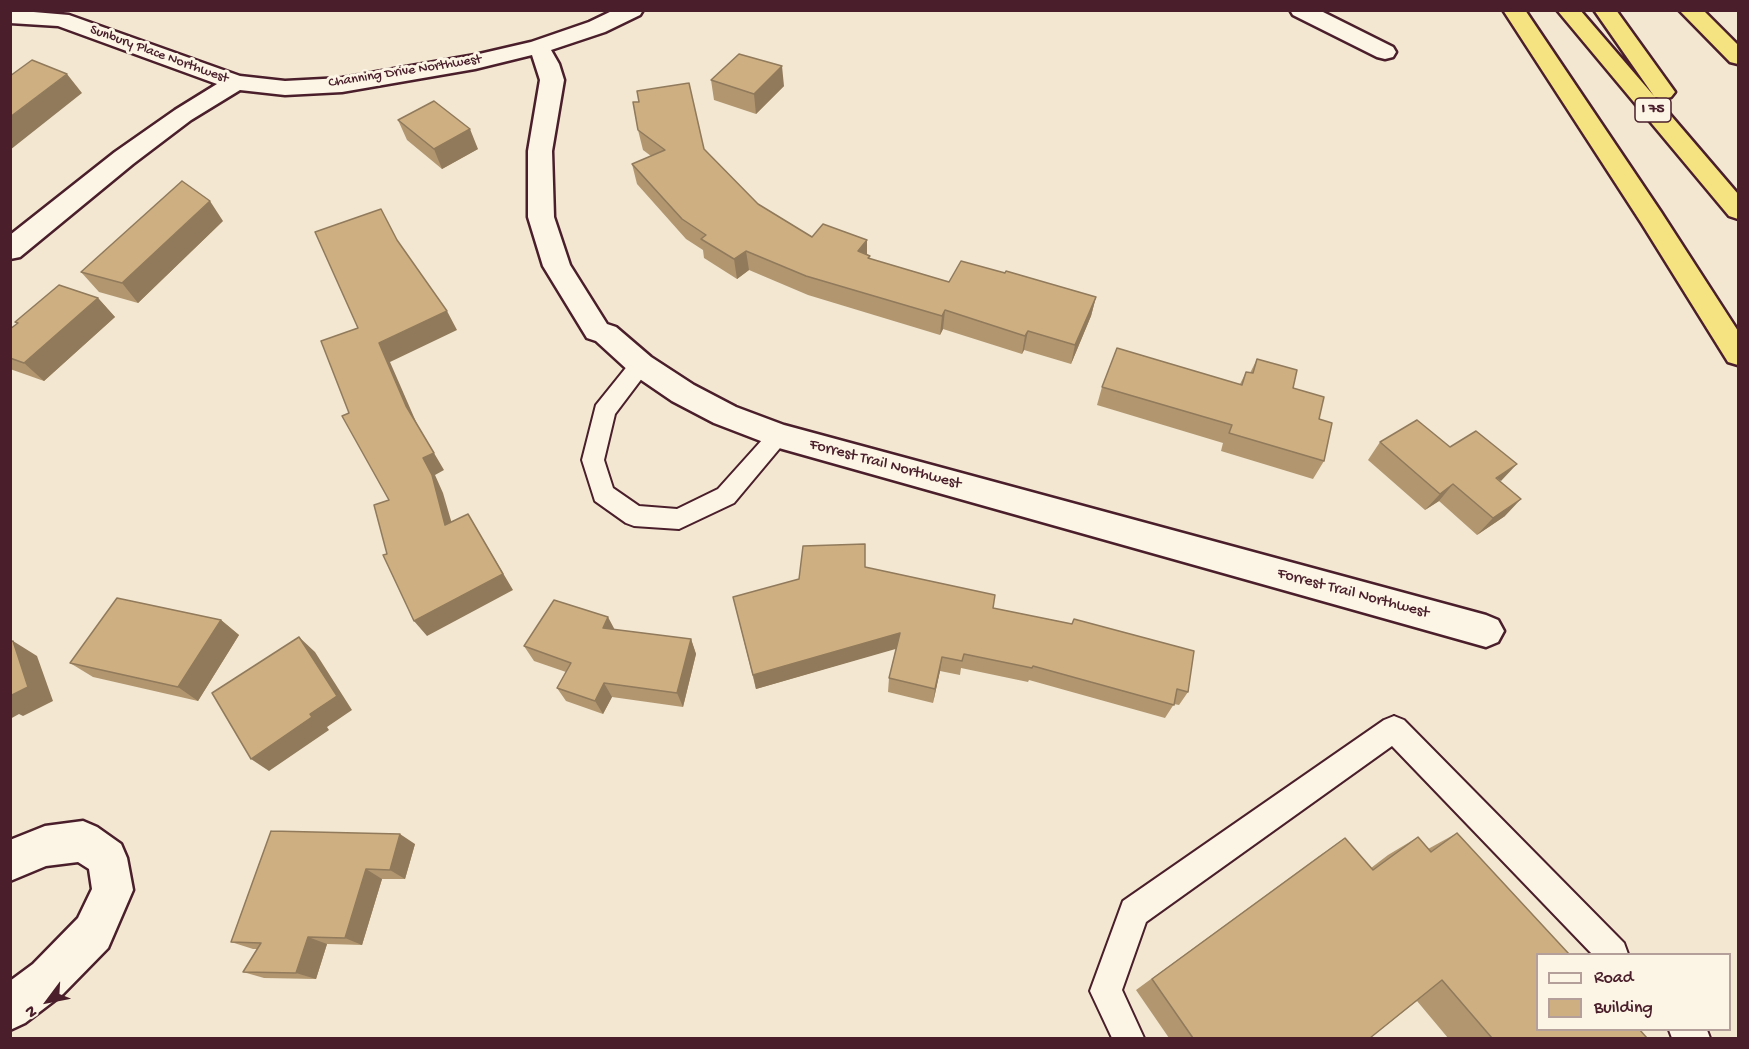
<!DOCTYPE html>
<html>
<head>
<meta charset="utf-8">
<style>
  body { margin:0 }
  #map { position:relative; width:1749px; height:1049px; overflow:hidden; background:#f3e7d1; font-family:"Gochi Hand",sans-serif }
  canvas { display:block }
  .frame { position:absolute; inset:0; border:12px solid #4a1f2b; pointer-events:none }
  .legend { position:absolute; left:1536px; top:953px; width:195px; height:78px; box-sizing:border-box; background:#fcf5e5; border:2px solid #b59f9b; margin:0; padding:8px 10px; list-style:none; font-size:18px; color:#4a1f2b }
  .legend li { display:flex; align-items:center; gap:12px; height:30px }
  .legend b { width:30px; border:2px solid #b59f9b }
  .north { position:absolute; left:18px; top:971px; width:60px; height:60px; -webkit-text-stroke:4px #fcf5e5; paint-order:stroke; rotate:238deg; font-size:16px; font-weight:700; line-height:24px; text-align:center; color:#4a1f2b }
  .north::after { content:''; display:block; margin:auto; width:21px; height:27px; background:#4a1f2b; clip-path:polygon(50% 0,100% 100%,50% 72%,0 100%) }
</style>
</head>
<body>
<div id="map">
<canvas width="1749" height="1049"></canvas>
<div class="frame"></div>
<ul class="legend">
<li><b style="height:8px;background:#fcf5e5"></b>Road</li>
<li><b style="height:16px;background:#ceaf82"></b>Building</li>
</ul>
<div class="north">N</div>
</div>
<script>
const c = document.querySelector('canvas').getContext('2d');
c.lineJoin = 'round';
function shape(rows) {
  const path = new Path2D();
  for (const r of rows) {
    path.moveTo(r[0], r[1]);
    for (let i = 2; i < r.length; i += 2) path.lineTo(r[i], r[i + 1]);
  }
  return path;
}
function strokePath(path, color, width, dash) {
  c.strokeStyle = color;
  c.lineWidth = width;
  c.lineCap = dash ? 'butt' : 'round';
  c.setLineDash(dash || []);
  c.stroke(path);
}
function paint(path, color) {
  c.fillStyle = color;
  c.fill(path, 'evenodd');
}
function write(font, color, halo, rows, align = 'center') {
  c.font = font + ' "Gochi Hand",sans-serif';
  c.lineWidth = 6;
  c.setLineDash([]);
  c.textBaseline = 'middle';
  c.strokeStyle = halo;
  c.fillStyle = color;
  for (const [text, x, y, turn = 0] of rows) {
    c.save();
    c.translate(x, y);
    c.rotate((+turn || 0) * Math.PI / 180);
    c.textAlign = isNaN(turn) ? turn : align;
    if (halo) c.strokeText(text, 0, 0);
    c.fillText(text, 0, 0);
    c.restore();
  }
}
const lane = shape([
  [641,357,649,359,652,365,615,414,604,460,613,488,639,506,677,509,718,489,771,430,779,427,787,430,790,436,734,503,679,529,634,526,626,523,595,501,582,460,596,405,633,359,641,357],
  [1394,716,1404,720,1624,943,1628,954,1592,954,1392,746,1146,922,1122,990,1144,1038,1112,1038,1090,991,1123,901,1384,720,1394,716],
  [1669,1030,1707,1030,1710,1038,1672,1038,1669,1030]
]);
const street = shape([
  [10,10,69,15,240,76,285,81,342,78,475,55,531,42,589,22,614,10,643,10,640,15,605,32,551,50,559,64,564,80,552,151,554,217,570,265,607,324,616,327,651,357,694,385,736,407,784,425,1486,615,1498,620,1504,631,1498,642,1486,647,779,448,714,423,672,401,631,373,596,341,587,338,543,266,528,217,528,151,540,80,532,55,475,69,342,92,285,95,240,90,191,120,133,164,20,257,10,259,10,235,115,152,175,110,217,84,58,26,10,23,10,10],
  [1290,10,1319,10,1393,47,1396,52,1393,57,1385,59,1377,57,1293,15,1290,10],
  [83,821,97,827,121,844,127,858,133,890,108,948,63,994,25,1023,10,1030,10,981,33,964,78,918,92,889,89,869,78,862,46,866,10,881,10,840,45,826,83,821]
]);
const highway = shape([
  [1503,10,1525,10,1661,212,1738,331,1738,365,1728,362,1642,224,1503,10],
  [1557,10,1580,10,1654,96,1594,10,1616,10,1675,92,1671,97,1663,99,1655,97,1738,194,1738,219,1729,216,1557,10],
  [1679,10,1703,10,1738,45,1738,64,1730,62,1679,10]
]);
const wall = shape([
  [711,80,784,86,756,114,714,100],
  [398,120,478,149,442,169,407,140],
  [638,130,704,149,758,204,812,237,867,254,870,259,949,282,1005,273,1096,297,1091,316,1071,364,1024,350,1022,354,943,329,940,335,808,295,749,270,737,279,704,258,703,250,686,239,637,184,632,164,651,156,643,150],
  [223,221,138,303,99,292,81,272],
  [98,298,115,317,44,381,10,369,10,329,17,324,15,322],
  [1257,359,1293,388,1319,419,1324,461,1313,479,1221,451,1223,443,1097,405,1102,387,1240,384,1246,372,1250,373],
  [1380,442,1450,447,1500,481,1505,516,1477,535,1439,501,1425,510,1368,460],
  [866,567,993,608,1072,624,1074,619,1188,692,1179,705,1174,704,1165,718,1029,680,1028,682,961,668,960,675,940,671,933,703,888,692,889,678,896,648,756,689,733,597],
  [221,620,239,635,198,701,93,677,70,663],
  [615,630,691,639,696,654,683,707,612,697,603,714,566,701,557,688,566,672,534,661,524,646],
  [271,831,415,844,405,879,382,879,362,945,327,944,316,979,264,978,243,972,257,949,253,949,231,942],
  [1457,833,1647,1038,1448,1038,1417,1001,1370,1038,1169,1038,1136,990,1319,856,1345,838,1371,868,1388,855,1418,837,1428,849]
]);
const shadedWall = shape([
  [782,66,784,86,756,114,754,94],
  [67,74,82,93,10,150,10,117],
  [470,129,478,149,442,169,434,149],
  [210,201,223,221,138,303,122,283],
  [867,240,867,259,858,251],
  [746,251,749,270,737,279,734,259],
  [1096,297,1091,316,1071,364,1075,345],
  [98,298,115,317,44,381,24,363],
  [945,310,943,329,940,335,942,316],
  [447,311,457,330,390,362,417,424,444,470,435,475,443,493,457,541,445,525,406,406,379,343],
  [1028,331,1024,350,1022,354,1025,336],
  [1517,464,1501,481,1496,478],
  [1453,484,1439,501,1425,510,1440,494],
  [1521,499,1505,516,1477,535,1493,518],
  [468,514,513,590,427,636,414,621],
  [608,617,616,632,603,628],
  [221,620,239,635,198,701,178,687],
  [900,633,899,648,756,689,753,675],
  [299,637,315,652,352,710,327,727,329,730,269,771,251,759,310,714],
  [691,639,696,654,683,707,677,693],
  [13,641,37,656,53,701,23,716,19,714,10,719,10,696],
  [942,657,940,671,933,703,935,689],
  [604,683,612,697,603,714,595,701],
  [400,834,415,844,405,879,390,870],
  [366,869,382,879,362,945,345,938],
  [308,937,327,944,316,979,296,973]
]);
const building = shape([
  [739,54,782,66,754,94,711,80,739,54],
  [32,60,67,74,10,117,10,76,32,60],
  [689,83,704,149,758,204,812,237,823,224,867,240,858,251,870,256,868,258,949,282,961,261,1005,273,1006,271,1096,297,1075,345,1028,331,1025,336,945,310,942,316,806,276,746,251,734,259,701,239,706,235,682,219,632,164,665,150,638,130,633,102,639,102,637,91,689,83],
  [434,101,470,129,434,149,398,120,434,101],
  [182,181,210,201,122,283,81,272,182,181],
  [381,209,397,240,447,311,379,343,406,406,434,453,423,458,432,475,445,525,468,514,503,574,414,621,383,555,387,554,374,505,389,500,342,416,349,413,321,341,358,328,315,232,381,209],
  [59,285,98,298,24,363,10,358,10,329,18,323,15,322,59,285],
  [1117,348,1242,385,1246,372,1253,373,1257,359,1297,370,1293,388,1324,397,1319,419,1332,423,1324,461,1229,433,1232,425,1102,387,1117,348],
  [1417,420,1450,447,1476,431,1517,464,1496,478,1521,499,1493,518,1453,484,1440,494,1380,442,1417,420],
  [865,544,865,567,995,595,993,608,1072,624,1074,619,1194,651,1188,692,1177,689,1174,705,1033,666,1032,668,964,654,962,661,942,657,935,689,889,678,900,633,753,675,733,597,799,579,803,546,865,544],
  [117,598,221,620,178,687,70,663,117,598],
  [554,600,608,617,603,628,691,639,677,693,604,683,595,701,557,688,571,663,524,646,554,600],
  [299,637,337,696,310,714,312,717,251,759,212,693,299,637],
  [13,641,28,687,10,696,10,642,13,641],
  [271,831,400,834,390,870,366,869,345,938,308,937,296,973,243,972,261,943,231,942,271,831],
  [1457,833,1569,954,1538,954,1538,1029,1639,1029,1647,1038,1492,1038,1442,980,1370,1038,1193,1038,1152,979,1345,838,1373,870,1418,837,1431,852,1457,833]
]);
const farStreetnames = [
  ["Sunbury Place Northwest",159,55,20],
  ["Channing Drive Northwest",405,72,-9]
];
const shields = [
  [1653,110,36]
];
const shieldNames = [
  ["I 75",1653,110]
];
const streetNames = [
  ["Forrest Trail Northwest",885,465,15],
  ["Forrest Trail Northwest",1353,594,15]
];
strokePath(lane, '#4a1f2b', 4);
strokePath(street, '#4a1f2b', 5);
strokePath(highway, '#4a1f2b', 5);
paint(lane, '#fcf5e5');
paint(street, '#fcf5e5');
paint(highway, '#f5e382');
paint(wall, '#b19670');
paint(shadedWall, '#907a5b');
paint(building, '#ceaf82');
strokePath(building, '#907a5b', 1.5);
write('14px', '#4a1f2b', '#fcf5e5', farStreetnames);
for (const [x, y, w] of shields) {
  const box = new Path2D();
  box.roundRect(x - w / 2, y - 12, w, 24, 4.5);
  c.fillStyle = '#fcf5e5';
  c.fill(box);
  strokePath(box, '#4a1f2b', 1.5);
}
write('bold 15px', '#4a1f2b', null, shieldNames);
write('16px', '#4a1f2b', '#fcf5e5', streetNames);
</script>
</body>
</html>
